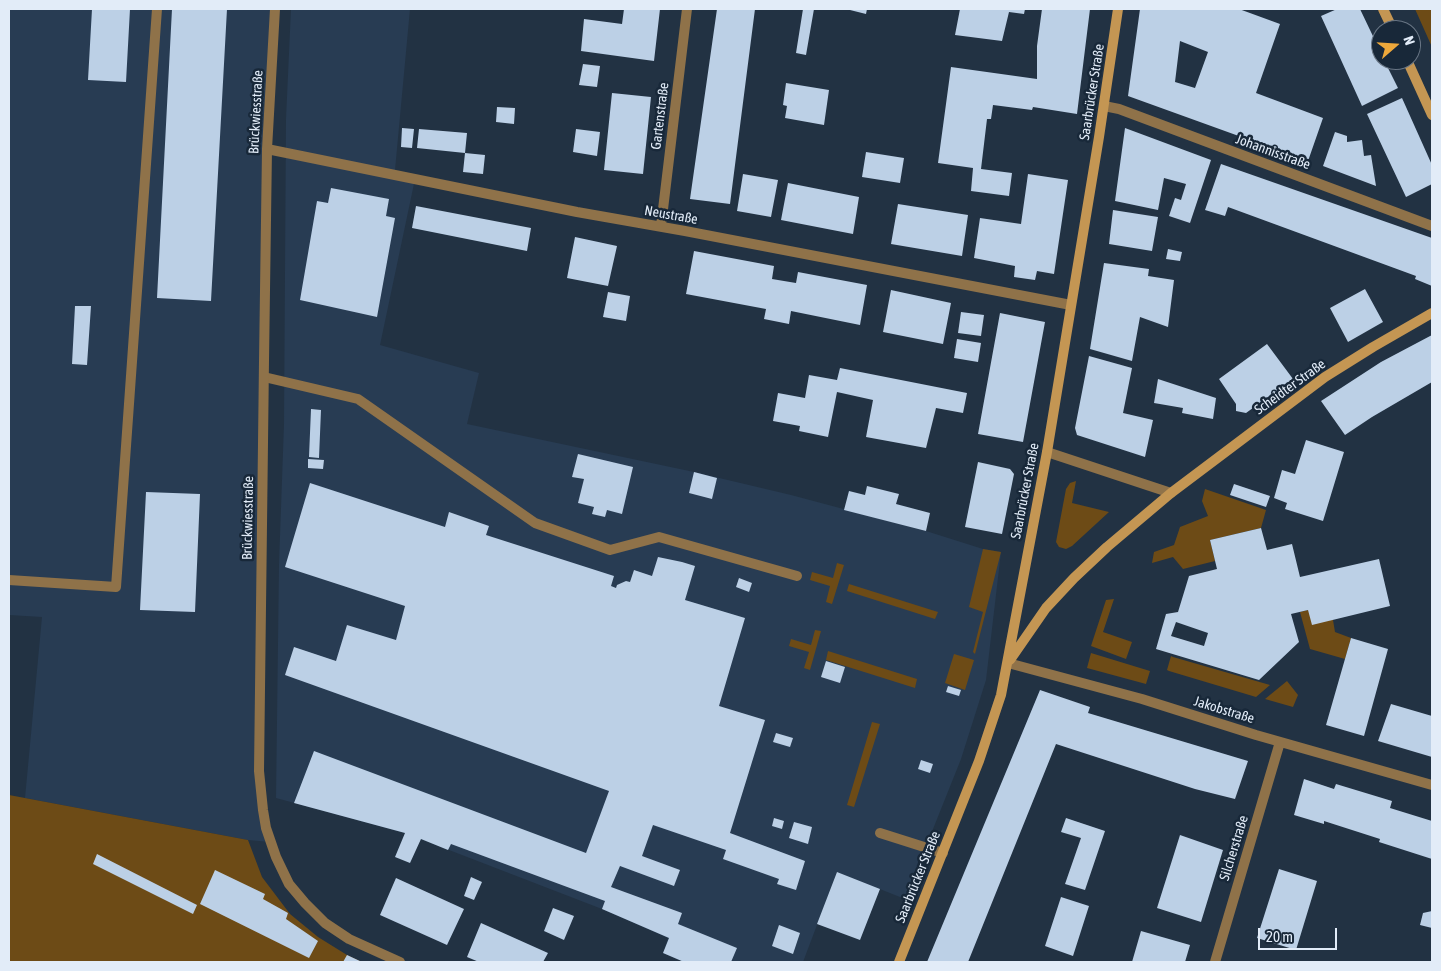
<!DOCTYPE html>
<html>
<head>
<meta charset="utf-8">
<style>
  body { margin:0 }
  #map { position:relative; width:1441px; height:971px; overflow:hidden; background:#223243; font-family:"Asap Condensed",sans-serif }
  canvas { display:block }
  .frame { position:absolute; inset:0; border:10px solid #e2ecf8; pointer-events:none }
  .north { position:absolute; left:1371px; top:20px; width:50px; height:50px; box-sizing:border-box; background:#182839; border:1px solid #697685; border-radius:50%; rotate:71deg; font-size:14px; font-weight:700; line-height:20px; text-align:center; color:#e2ecf8 }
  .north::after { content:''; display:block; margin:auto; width:18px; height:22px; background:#eda83b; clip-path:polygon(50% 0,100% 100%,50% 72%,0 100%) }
  .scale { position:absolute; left:1258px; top:928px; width:79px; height:22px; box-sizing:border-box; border:2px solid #e2ecf8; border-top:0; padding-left:6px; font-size:15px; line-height:18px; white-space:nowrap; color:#e2ecf8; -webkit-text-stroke:4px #182839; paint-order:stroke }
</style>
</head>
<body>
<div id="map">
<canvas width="1441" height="971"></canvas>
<div class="frame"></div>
<div class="north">N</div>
<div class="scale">20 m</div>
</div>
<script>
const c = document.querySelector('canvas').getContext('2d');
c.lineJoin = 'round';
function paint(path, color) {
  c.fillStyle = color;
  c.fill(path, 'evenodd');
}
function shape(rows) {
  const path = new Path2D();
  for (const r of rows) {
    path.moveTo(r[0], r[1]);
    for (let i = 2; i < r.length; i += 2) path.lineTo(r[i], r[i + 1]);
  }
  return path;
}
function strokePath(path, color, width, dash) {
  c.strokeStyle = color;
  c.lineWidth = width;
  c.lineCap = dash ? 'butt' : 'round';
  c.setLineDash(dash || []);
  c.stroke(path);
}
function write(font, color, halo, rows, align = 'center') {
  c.font = font + ' "Asap Condensed",sans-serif';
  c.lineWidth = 5;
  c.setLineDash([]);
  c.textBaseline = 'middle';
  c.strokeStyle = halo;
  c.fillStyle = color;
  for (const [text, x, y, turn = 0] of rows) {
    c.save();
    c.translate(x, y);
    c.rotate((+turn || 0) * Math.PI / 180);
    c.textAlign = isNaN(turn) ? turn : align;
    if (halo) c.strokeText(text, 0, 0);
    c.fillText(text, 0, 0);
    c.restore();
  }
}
const built = shape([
  [9,9,275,9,267,149,259,771,270,842,248,840,25,798,42,617,9,615],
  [291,9,410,9,395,170,415,179,380,345,479,373,467,424,694,472,791,495,926,531,983,549,1001,552,986,680,961,759,905,899,837,872,803,962,684,962,663,953,668,938,602,909,405,833,276,798,279,564,284,424,286,119]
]);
const green = shape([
  [1415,9,1432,9,1432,47],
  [1076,481,1072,503,1109,512,1072,546,1066,549,1059,547,1056,542,1066,489,1070,483],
  [1205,489,1266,510,1261,528,1210,540,1215,561,1183,569,1173,557,1152,563,1154,552,1174,545,1180,527,1208,516,1202,501],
  [983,549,1001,552,975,654,973,652,983,612,969,607],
  [837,563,844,565,832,604,826,602,830,586,810,580,812,572,833,578],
  [849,584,938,612,935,619,847,591],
  [1114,599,1103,632,1132,642,1126,659,1091,646,1106,600],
  [1308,610,1333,620,1335,632,1351,638,1345,659,1310,649,1300,612],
  [815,630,821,631,810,670,804,668,809,652,789,646,791,639,811,645],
  [828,651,917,679,915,688,826,660],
  [1091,653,1150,671,1146,684,1087,668],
  [954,654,974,660,965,690,945,683],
  [1171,656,1173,657,1270,685,1256,697,1169,671,1167,670],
  [1287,681,1298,695,1293,707,1265,699],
  [872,722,880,724,854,807,847,805],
  [9,795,248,840,262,877,290,914,318,937,347,955,362,962,9,962]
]);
const building = shape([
  [92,9,130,9,126,82,88,80],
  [172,9,227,9,211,301,157,298],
  [624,9,660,9,654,61,581,51,584,19,622,24],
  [717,9,755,9,730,204,690,199],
  [803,9,814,9,806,55,796,53],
  [846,9,867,9,866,14],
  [960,9,1025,9,1024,14,1009,12,1002,41,955,35],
  [1042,9,1090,9,1077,114,1033,107,1032,110,993,105,991,119,987,119,981,169,1012,173,1009,196,971,191,973,168,938,163,951,67,1037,79,1037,46],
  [1140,9,1239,9,1280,24,1256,93,1323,118,1308,161,1128,96],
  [1180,41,1208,52,1195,88,1175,82],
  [1337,9,1360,9,1381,53,1381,60,1384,60,1398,88,1362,106,1321,16],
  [583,64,600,66,597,87,579,85],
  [786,83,829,90,824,125,785,118,787,106,783,105],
  [612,93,651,97,643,174,604,170],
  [1402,98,1432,165,1432,184,1406,197,1367,114],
  [497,107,515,108,514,124,496,122],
  [402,128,414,129,412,148,401,147],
  [1125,128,1211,160,1190,223,1169,216,1175,198,1181,200,1186,184,1164,178,1158,210,1115,201],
  [419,129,467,133,465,153,417,148],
  [576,129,600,132,597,156,573,152],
  [1335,132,1347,136,1347,142,1362,140,1364,156,1371,155,1376,186,1323,166],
  [866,152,904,158,900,183,862,177],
  [465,153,485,155,483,174,463,172],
  [1221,164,1432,238,1432,286,1415,279,1416,276,1228,207,1225,216,1205,210],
  [743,174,778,180,771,217,737,211],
  [1028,174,1068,180,1054,274,1037,271,1035,280,1014,277,1015,266,974,258,980,218,1021,224],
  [788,183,859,197,853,234,781,220],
  [331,188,389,199,386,216,395,218,377,317,300,300,317,201,328,203],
  [898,204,968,215,962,256,891,244],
  [416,206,531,228,527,251,412,228],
  [1113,210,1158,217,1152,251,1109,244],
  [575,237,617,246,608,286,567,278],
  [1168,249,1182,252,1180,261,1166,259],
  [694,251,774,266,772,279,796,283,798,272,867,285,860,325,791,311,789,324,764,319,766,309,686,294],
  [1104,263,1149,269,1148,276,1174,280,1168,327,1140,317,1132,361,1090,349],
  [1365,289,1383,322,1348,342,1330,308],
  [891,290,951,303,943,344,883,332],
  [608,292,630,296,626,321,603,317],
  [75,306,91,306,87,365,72,364],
  [961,312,984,315,981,336,958,333],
  [1000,313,1045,322,1023,442,978,434],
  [1432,335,1432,382,1372,417,1345,435,1321,401,1381,362],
  [957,339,981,343,978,362,954,358],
  [1267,344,1293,379,1246,413,1236,411,1236,404,1219,379],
  [1089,356,1132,368,1123,413,1153,420,1145,457,1077,435,1075,428],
  [840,368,967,393,963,413,936,408,926,448,866,437,873,400,837,392,828,437,799,431,800,426,773,421,778,393,805,398,809,375,837,380],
  [1158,379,1216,398,1213,419,1182,413,1183,408,1154,403],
  [311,409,321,410,319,458,309,457],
  [1306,440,1344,452,1323,521,1285,509,1287,503,1274,498,1282,470,1295,474],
  [578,454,633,467,622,514,607,510,605,517,592,514,594,507,578,503,584,479,572,477],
  [308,459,324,460,323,469,308,468],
  [978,462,1010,469,1014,474,1002,534,965,527],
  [694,472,717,478,712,499,689,493],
  [310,483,445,527,449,512,489,526,486,535,614,576,611,586,616,588,617,585,626,581,630,582,634,570,652,576,658,557,682,562,695,566,685,600,745,618,719,706,765,720,730,833,805,861,796,890,777,884,779,879,723,859,726,850,653,825,642,856,680,870,674,886,620,866,611,887,682,913,678,924,737,948,731,962,684,962,663,953,669,938,602,909,605,901,451,844,448,850,421,839,410,863,395,857,405,833,294,803,314,751,586,853,609,791,285,675,294,647,336,661,347,625,396,640,405,606,285,567],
  [1234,484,1270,496,1266,507,1230,495],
  [867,486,899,494,896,504,930,513,926,531,844,510,849,491,865,495],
  [146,492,200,494,195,612,140,610],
  [1261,528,1267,550,1292,544,1300,577,1379,559,1390,606,1312,625,1308,610,1291,614,1299,642,1259,680,1156,649,1166,614,1178,612,1189,576,1217,569,1210,540],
  [1176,622,1208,633,1204,646,1171,636],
  [739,578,752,583,749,592,736,587],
  [1351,638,1388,649,1364,736,1326,725],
  [826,661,845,667,840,683,821,677],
  [948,686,961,690,959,696,946,692],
  [1040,690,1090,707,1088,713,1248,761,1235,799,1195,789,1056,744,968,962,927,962],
  [1391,704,1432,716,1432,757,1378,741],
  [776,733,793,738,790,747,773,742],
  [921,760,933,764,930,773,918,769],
  [1304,779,1334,789,1336,784,1392,801,1390,808,1432,821,1432,859,1379,842,1380,839,1324,821,1324,824,1294,815],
  [774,818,784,821,782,829,772,826],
  [1066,818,1105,831,1085,890,1065,884,1081,838,1061,832],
  [794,822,812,827,808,844,789,838],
  [1180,835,1223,850,1201,922,1157,908],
  [97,854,197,905,193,914,93,864],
  [1279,869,1317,881,1296,950,1257,938],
  [215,870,265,894,263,899,288,913,286,919,318,941,309,958,200,904],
  [837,872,880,889,860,940,817,924],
  [471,877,482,882,474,900,464,896],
  [396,878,464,909,447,945,380,915],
  [1061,897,1089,906,1073,956,1045,946],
  [553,908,574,916,564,940,544,931],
  [1432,911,1432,928,1420,925,1423,913],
  [481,923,548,953,543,962,479,962,467,957],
  [779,925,800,933,793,954,772,946],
  [1141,931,1190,945,1185,962,1132,962],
  [347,955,362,962,343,962]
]);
const lane = shape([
  [264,377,358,399,535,523,610,550,659,537,797,576],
  [9,580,116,587,157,9],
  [880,833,943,853]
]);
const street = shape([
  [275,9,267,149,264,361,259,771,263,810,266,828,276,857,289,884,305,903,325,923,349,939,400,962],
  [1104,106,1119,109,1432,226],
  [267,149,577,212,685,231,1071,305],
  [661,226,687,9],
  [1047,452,1171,493],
  [1008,663,1142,699,1256,735,1432,785],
  [1215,962,1280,742]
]);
const secondary = shape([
  [1383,9,1393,30],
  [1407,60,1432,115],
  [1010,660,1046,608,1074,578,1107,547,1171,493,1325,377,1373,347,1432,313],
  [899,962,979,761,1001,695,1047,452,1099,137,1118,9]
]);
const streetNames = [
  ["Saarbrücker Straße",1092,92,-81],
  ["Brückwiesstraße",256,112,-87],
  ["Gartenstraße",660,116,-83],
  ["Johannisstraße",1273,152,20],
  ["Neustraße",671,215,10],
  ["Scheidter Straße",1290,387,-36],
  ["Saarbrücker Straße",1025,491,-79],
  ["Brückwiesstraße",248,518,-89],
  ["Jakobstraße",1224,710,17],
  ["Silcherstraße",1234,848,-73],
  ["Saarbrücker Straße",918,877,-68]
];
paint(built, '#283c53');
paint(green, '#6d4b16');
paint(building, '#bcd0e6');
strokePath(lane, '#8f7249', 10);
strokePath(street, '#8f7249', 10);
strokePath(secondary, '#c49653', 10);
write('14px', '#e2ecf8', '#182839', streetNames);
</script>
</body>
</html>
